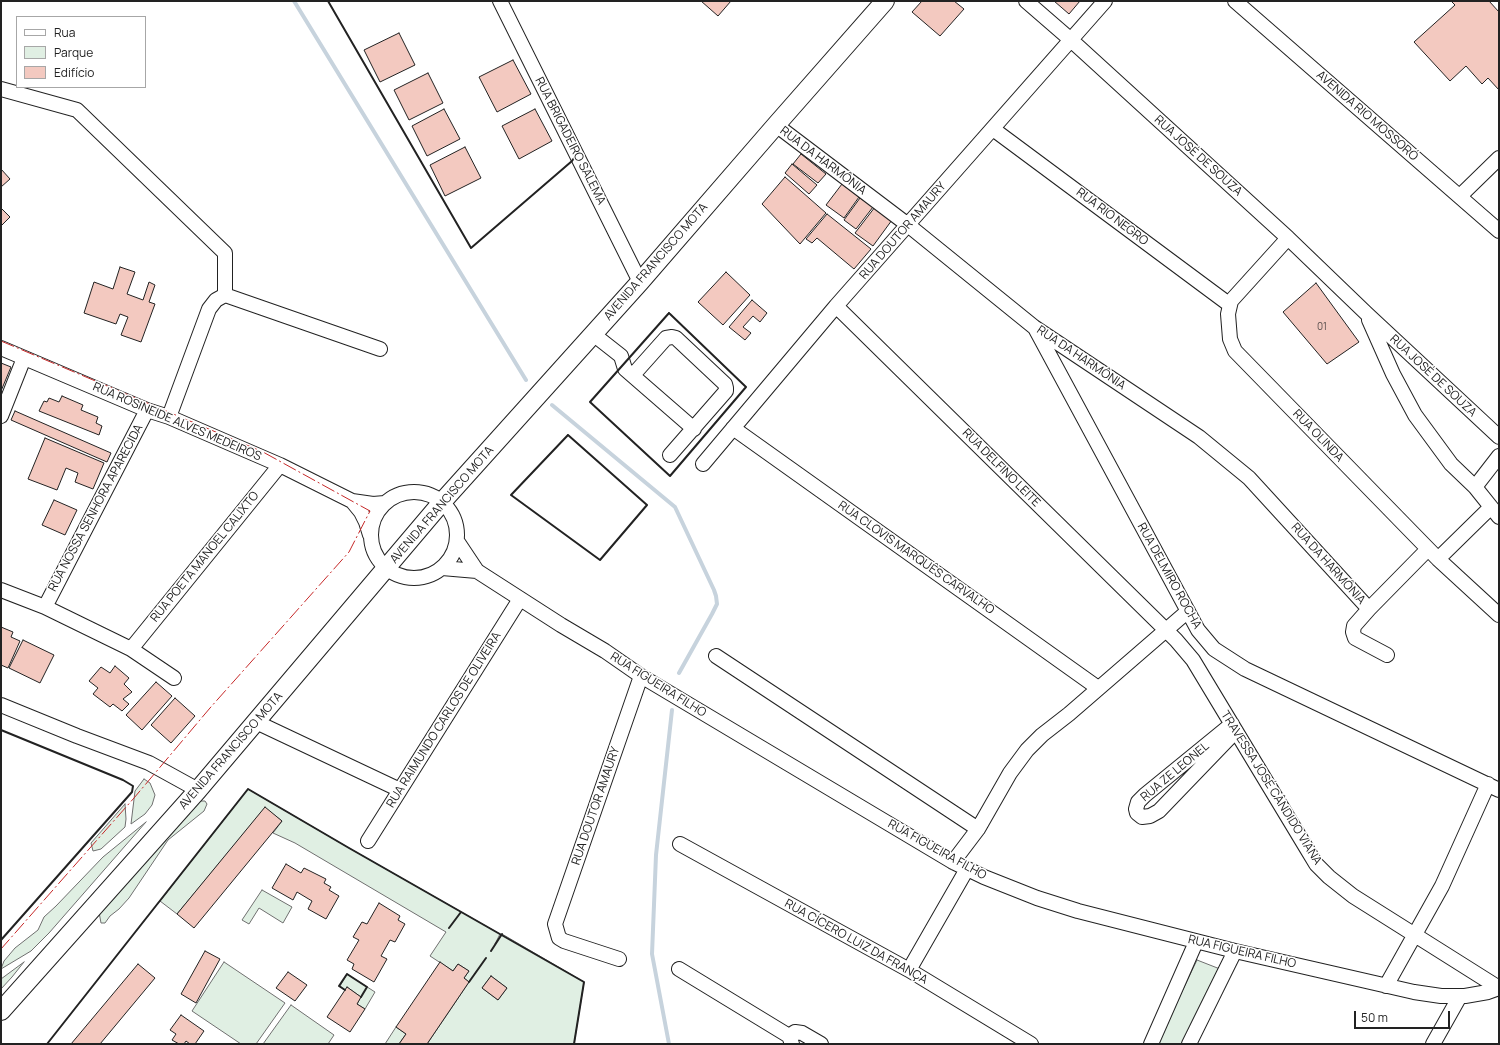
<!DOCTYPE html>
<html>
<head>
<meta charset="utf-8">
<style>
  body { margin:0 }
  #map { position:relative; width:1500px; height:1045px; overflow:hidden; background:#fff; font-family:Manrope,sans-serif }
  canvas { display:block }
  .frame { position:absolute; inset:0; border:2px solid #222; pointer-events:none }
  .legend { position:absolute; left:16px; top:16px; width:130px; height:72px; box-sizing:border-box; background:#fff; border:1px solid #a7a7a7; margin:0; padding:5px 7px; list-style:none; font-size:12px; color:#222 }
  .legend li { display:flex; align-items:center; gap:8px; height:20px }
  .legend b { width:20px; border:1px solid #a7a7a7 }
  .scale { position:absolute; left:1354px; top:1011px; width:96px; height:18px; box-sizing:border-box; border:2px solid #222; border-top:0; padding-left:5px; font-size:12px; line-height:14px; white-space:nowrap; color:#222; -webkit-text-stroke:3px #fff; paint-order:stroke }
</style>
</head>
<body>
<div id="map">
<canvas width="1500" height="1045"></canvas>
<div class="frame"></div>
<ul class="legend">
<li><b style="height:5px;background:#fff"></b>Rua</li>
<li><b style="height:11px;background:#e0efe3"></b>Parque</li>
<li><b style="height:11px;background:#f3c9c0"></b>Edifício</li>
</ul>
<div class="scale">50 m</div>
</div>
<script>
const c = document.querySelector('canvas').getContext('2d');
c.lineJoin = 'round';
function paint(path, color) {
  c.fillStyle = color;
  c.fill(path, 'evenodd');
}
function shape(rows) {
  const path = new Path2D();
  for (const r of rows) {
    if (r.length === 3) {
      path.moveTo(r[0] + r[2], r[1]);
      path.arc(r[0], r[1], r[2], 0, 2 * Math.PI);
      continue;
    }
    path.moveTo(r[0], r[1]);
    for (let i = 2; i < r.length; i += 2) path.lineTo(r[i], r[i + 1]);
  }
  return path;
}
function strokePath(path, color, width, dash) {
  c.strokeStyle = color;
  c.lineWidth = width;
  c.lineCap = dash ? 'butt' : 'round';
  c.setLineDash(dash || []);
  c.stroke(path);
}
function write(font, color, halo, rows, align = 'center') {
  c.font = font + ' Manrope,sans-serif';
  c.lineWidth = 3;
  c.setLineDash([]);
  c.textBaseline = 'middle';
  c.strokeStyle = halo;
  c.fillStyle = color;
  for (const [text, x, y, turn = 0] of rows) {
    c.save();
    c.translate(x, y);
    c.rotate((+turn || 0) * Math.PI / 180);
    c.textAlign = isNaN(turn) ? turn : align;
    if (halo) c.strokeText(text, 0, 0);
    c.fillText(text, 0, 0);
    c.restore();
  }
}
const green = shape([
  [144,779,150,783,155,795,152,805,145,814,131,824,135,791,144,779],
  [248,789,349,848,500,934,495,944,502,934,584,982,574,1044,427,1044,469,982,464,978,469,971,458,964,453,971,430,956,446,932,295,843,273,833,282,821,265,808,177,914,160,901,248,789],
  [491,976,507,988,498,1000,482,988,491,976],
  [200,801,205,801,207,804,204,811,168,840,129,898,119,909,110,916,105,923,101,923,99,912,193,804,200,801],
  [125,804,126,819,125,827,101,849,93,851,91,843,125,804],
  [146,822,49,933,31,951,1,969,4,961,15,948,38,930,44,917,56,906,103,857,146,822],
  [262,890,292,907,283,923,259,908,249,924,242,920,262,890],
  [1197,960,1220,969,1186,1044,1157,1044,1197,960],
  [24,962,12,977,1,989,1,979,24,962],
  [224,962,285,1003,256,1044,241,1044,192,1011,224,962],
  [347,974,375,992,365,1009,357,1004,361,997,347,987,345,990,340,986,347,974],
  [291,1005,334,1035,328,1044,263,1044,291,1005],
  [396,1027,406,1034,399,1044,385,1044,396,1027]
]);
const stream = shape([
  [294,1,526,380],
  [552,405,675,507,714,590,716,596,717,604,712,614,679,673],
  [669,1044,652,954,656,855,672,710]
]);
const building = shape([
  [701,1,731,1,718,16,701,1],
  [922,1,954,1,964,9,940,36,912,12,922,1],
  [1054,1,1080,1,1069,14,1054,1],
  [1451,1,1489,1,1499,12,1499,90,1488,78,1482,84,1466,66,1450,81,1414,42,1455,5,1451,1],
  [399,33,415,65,380,82,364,50,399,33],
  [513,60,531,94,497,112,479,77,513,60],
  [428,73,443,103,409,120,394,90,428,73],
  [444,109,460,139,427,156,412,126,444,109],
  [535,109,552,141,519,159,502,126,535,109],
  [465,147,481,178,445,196,430,165,465,147],
  [801,154,826,174,818,183,793,164,801,154],
  [792,164,817,185,809,194,785,173,792,164],
  [1,169,10,179,1,187,1,169],
  [785,177,826,213,800,244,762,204,785,177],
  [842,184,859,197,844,218,826,205,842,184],
  [860,198,873,207,856,229,844,220,860,198],
  [875,207,892,220,873,246,855,233,875,207],
  [1,208,10,217,1,226,1,208],
  [827,214,871,249,854,269,817,238,812,243,806,239,827,214],
  [120,267,135,272,127,294,143,300,149,282,155,285,149,302,155,304,141,342,121,335,128,317,120,314,116,324,84,313,94,282,113,289,120,267],
  [726,272,750,295,723,325,698,302,726,272],
  [1316,283,1359,342,1327,364,1283,312,1316,283],
  [752,300,767,313,760,322,753,316,743,327,751,333,745,340,729,327,752,300],
  [1,363,11,367,1,391,1,363],
  [62,396,83,405,81,410,98,417,96,423,102,426,99,435,39,411,44,401,47,402,49,398,59,402,62,396],
  [15,411,111,453,107,462,11,420,15,411],
  [45,438,104,463,93,489,75,482,78,473,66,468,57,490,28,479,45,438],
  [54,500,77,510,65,535,42,525,54,500],
  [1,627,13,632,11,637,20,641,8,668,1,665,1,627],
  [23,640,54,655,40,683,9,668,23,640],
  [115,666,129,678,124,684,132,692,123,699,129,704,122,711,113,704,110,707,93,694,98,688,89,681,101,667,110,673,115,666],
  [156,682,172,696,142,730,126,715,156,682],
  [175,698,195,716,171,743,151,725,175,698],
  [265,807,282,821,194,928,177,914,265,807],
  [286,864,301,873,304,868,326,879,324,883,331,887,329,890,339,896,326,919,308,909,312,901,297,892,293,900,272,888,286,864],
  [379,903,400,916,398,920,405,924,395,942,390,940,381,956,387,959,374,982,352,969,354,964,347,960,359,940,353,937,362,922,367,924,379,903],
  [205,951,220,959,196,1003,181,994,205,951],
  [440,962,453,971,458,964,469,971,464,978,469,982,427,1044,399,1044,406,1034,396,1027,440,962],
  [138,964,155,978,100,1044,71,1044,138,964],
  [288,972,307,985,295,1001,276,988,288,972],
  [491,976,507,988,498,1000,482,988,491,976],
  [347,987,361,997,357,1004,365,1009,350,1032,327,1017,347,987],
  [181,1015,204,1031,195,1044,190,1044,186,1041,184,1044,179,1044,172,1040,176,1034,170,1030,181,1015]
]);
const minor = shape([
  [500,1,640,282],
  [1026,1,1071,40,1288,238,1367,314,1499,437],
  [1235,1,1499,231],
  [1,89,77,110,225,253,225,295],
  [776,125,908,225,1034,327,1199,437,1249,478,1369,609],
  [993,129,1230,305],
  [1460,196,1499,158],
  [1288,238,1231,301,1228,314,1230,339,1235,351,1438,559,1499,615],
  [836,306,1176,640,1193,660,1307,849,1316,864,1329,877,1353,896,1499,988],
  [1369,320,1393,374,1415,415,1451,464,1475,487,1499,517],
  [1035,328,1198,630,1214,649,1245,669,1499,790],
  [593,334,621,356,625,369,694,429],
  [1,348,147,410,169,417,280,465,352,501,373,504,385,503],
  [633,375,666,338,672,337,676,338,725,384,726,388,726,391,670,455],
  [1,416,24,358],
  [169,417,209,309,216,300,225,295,380,349],
  [733,428,1098,688],
  [703,464,836,306,1105,1],
  [1475,487,1499,456],
  [414,535,43],
  [352,501,361,512,366,522,370,535],
  [457,541,477,571,561,625,605,651,641,676,953,862,984,877,1037,898,1078,911,1235,951,1414,992,1441,996,1465,996,1488,992,1499,988],
  [1438,559,1491,507],
  [442,568,477,571],
  [1,590,45,607,131,649,174,678],
  [45,607,147,410],
  [131,649,280,465],
  [1387,655,1355,638,1353,632,1354,626,1369,609,1428,549],
  [716,656,978,829],
  [1,705,77,736,149,763,198,790],
  [256,722,400,790],
  [1232,724,1145,795,1138,802,1136,809,1137,813,1142,817,1150,816,1159,811,1236,731],
  [368,841,520,599],
  [680,844,909,970,1031,1044],
  [953,862,978,829,1010,773,1027,750,1042,735,1069,714,1188,611],
  [619,959,564,941,559,938,555,924,641,676],
  [679,969,789,1036,792,1044],
  [909,970,967,869],
  [1386,986,1442,886,1488,784],
  [789,1036,795,1032,802,1033,821,1044],
  [1151,1044,1196,942],
  [1189,1044,1235,951],
  [1433,1044,1460,996]
]);
const major = shape([
  [1,1011,198,790,442,502,640,282,776,125,885,1]
]);
const wall = shape([
  [328,1,471,248,572,161,574,158],
  [669,313,746,387,670,476,590,402,669,313],
  [568,435,647,505,600,560,511,495,568,435],
  [1,730,123,780,133,786,132,792,1,940],
  [449,928,461,912],
  [491,951,502,934],
  [469,982,486,958],
  [345,990,339,986,347,974,367,987,361,997],
  [47,1044,248,789,349,848,584,982,574,1044]
]);
const power = shape([
  [1,341,263,452,370,511,349,552,210,708,134,798,1,949]
]);
const numberNames = [
  ["01",1322,327]
];
const streetNames = [
  ["AVENIDA RIO MOSSORÓ",1367,116,41],
  ["RUA BRIGADEIRO SALEMA",570,141,63],
  ["RUA JOSÉ DE SOUZA",1198,156,42],
  ["RUA DA HARMÔNIA",823,161,37],
  ["RUA RIO NEGRO",1112,217,37],
  ["RUA DOUTOR AMAURY",903,231,-49],
  ["AVENIDA FRANCISCO MOTA",656,262,-49],
  ["RUA DA HARMÔNIA",1081,358,34],
  ["RUA JOSÉ DE SOUZA",1433,376,43],
  ["RUA ROSINEIDE ALVES MEDEIROS",177,422,23],
  ["RUA OLINDA",1318,436,46],
  ["RUA DELFINO LEITE",1001,468,45],
  ["AVENIDA FRANCISCO MOTA",442,505,-49],
  ["RUA NOSSA SENHORA APARECIDA",96,508,-62],
  ["RUA POETA MANOEL CALIXTO",205,557,-51],
  ["RUA CLOVIS MARQUÊS CARVALHO",916,558,35],
  ["RUA DA HARMÔNIA",1328,564,48],
  ["RUA DELMIRO ROCHA",1169,576,61],
  ["RUA FIGUEIRA FILHO",658,685,32],
  ["RUA RAIMUNDO CARLOS DE OLIVEIRA",444,720,-58],
  ["AVENIDA FRANCISCO MOTA",231,751,-49],
  ["RUA ZE LEONEL",1175,772,-40],
  ["TRAVESSA JOSÉ CÂNDIDO VIANA",1271,788,58],
  ["RUA DOUTOR AMAURY",596,806,-71],
  ["RUA FIGUEIRA FILHO",937,850,29],
  ["RUA CÍCERO LUIZ DA FRANÇA",856,942,29],
  ["RUA FIGUEIRA FILHO",1242,952,13]
];
paint(green, '#e0efe3');
strokePath(green, '#6f6f6f', 1);
strokePath(stream, '#c7d3dd', 4);
paint(building, '#f3c9c0');
strokePath(building, '#222', 1);
strokePath(minor, '#222', 16);
strokePath(major, '#222', 20);
strokePath(minor, '#fff', 14);
strokePath(major, '#fff', 18);
strokePath(wall, '#222', 2);
strokePath(power, '#c62828', 1, [14, 3, 2, 3]);
write('10px', '#564c4a', null, numberNames);
write('12px', '#222', '#fff', streetNames);
</script>
</body>
</html>
